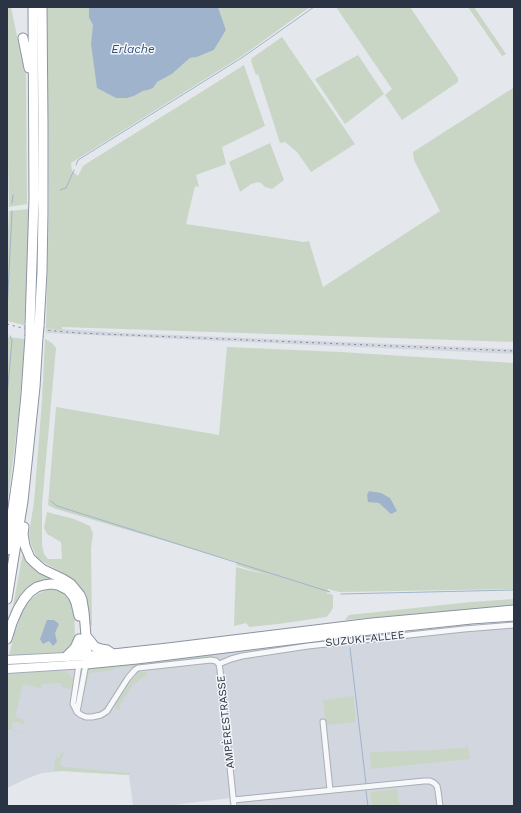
<!DOCTYPE html>
<html>
<head>
<meta charset="utf-8">
<style>
  body { margin:0 }
  #map { position:relative; width:521px; height:813px; overflow:hidden; background:#e4e7ec; font-family:"Work Sans",sans-serif }
  canvas { display:block }
  .frame { position:absolute; inset:0; border:8px solid #2b3445; pointer-events:none }
</style>
</head>
<body>
<div id="map">
<canvas width="521" height="813"></canvas>
<div class="frame"></div>
</div>
<script>
const c = document.querySelector('canvas').getContext('2d');
c.lineJoin = 'round';
function paint(path, color) {
  c.fillStyle = color;
  c.fill(path, 'evenodd');
}
function shape(rows) {
  const path = new Path2D();
  for (const r of rows) {
    path.moveTo(r[0], r[1]);
    for (let i = 2; i < r.length; i += 2) path.lineTo(r[i], r[i + 1]);
  }
  return path;
}
function strokePath(path, color, width, dash) {
  c.strokeStyle = color;
  c.lineWidth = width;
  c.lineCap = dash ? 'butt' : 'round';
  c.setLineDash(dash || []);
  c.stroke(path);
}
function write(font, color, halo, rows, align = 'center') {
  c.font = font + ' "Work Sans",sans-serif';
  c.lineWidth = 3;
  c.setLineDash([]);
  c.textBaseline = 'middle';
  c.strokeStyle = halo;
  c.fillStyle = color;
  for (const [text, x, y, turn = 0] of rows) {
    c.save();
    c.translate(x, y);
    c.rotate((+turn || 0) * Math.PI / 180);
    c.textAlign = isNaN(turn) ? turn : align;
    if (halo) c.strokeText(text, 0, 0);
    c.fillText(text, 0, 0);
    c.restore();
  }
}
const built = shape([
  [46,328,125,333,514,349,514,354,46,333],
  [514,623,514,806,238,806,237,797,167,806,133,806,129,775,63,771,42,773,28,778,7,788,7,671,216,652,403,633]
]);
const green = shape([
  [7,7,11,7,18,41,22,47,26,71,27,204,9,207,7,105],
  [47,7,89,7,89,18,93,25,93,32,116,98,127,98,134,96,143,91,148,90,157,82,172,74,190,58,197,57,214,50,226,30,218,7,310,7,242,56,71,163,72,171,78,176,83,166,89,162,187,101,244,65,265,126,222,147,226,164,196,175,199,187,195,186,186,224,304,242,309,241,323,287,440,211,414,160,413,152,513,88,514,89,514,342,62,327,62,330,46,328,49,203],
  [336,7,410,7,458,78,458,82,402,120,385,95,392,89],
  [468,7,474,7,506,54,502,56],
  [282,37,355,144,311,172,297,152,285,142,280,143,258,74,256,75,251,61,252,58],
  [358,55,384,94,345,124,315,79],
  [270,143,284,180,272,189,265,187,261,183,258,182,251,184,240,192,229,162],
  [29,209,29,256,24,325,7,321,7,254,9,211],
  [7,337,25,339,19,412,7,507],
  [45,339,52,343,56,348,42,504,42,545,44,554,48,559,62,559,61,542,47,534,44,528,47,512,74,519,90,526,93,534,91,549,92,626,89,624,84,597,80,587,73,580,63,573,45,563,37,558,31,544,29,534,34,502,42,401],
  [227,347,340,352,514,363,514,589,339,592,328,589,327,593,333,595,333,608,330,613,326,617,278,624,249,627,246,623,234,626,236,567,267,575,236,565,237,562,56,509,48,505,56,407,219,435],
  [23,552,32,565,38,572,65,585,41,582,10,623],
  [46,590,55,590,65,594,71,603,74,610,75,637,74,643,69,649,62,653,9,656,14,635,23,610,30,600,38,594],
  [514,599,514,606,435,612,345,620,349,615,471,602],
  [214,653,213,657,135,666,131,668,130,666,114,668,113,670,90,673,89,674,85,691,84,689,86,673,90,667],
  [62,671,67,672,72,678,74,681,74,685,72,689,62,687,61,683,42,684,41,688,23,684,15,717,25,720,24,724,13,721,11,729,29,734,7,729,7,673],
  [139,672,146,672,147,673,146,676,140,679,137,683,135,682,119,706,121,707,119,710,117,710,115,705,133,678],
  [353,696,356,722,326,725,323,700],
  [468,747,470,759,371,769,370,752,435,750],
  [62,752,64,753,61,759,60,763,62,766,65,767,129,773,129,775,63,771,54,771,56,756,59,758],
  [397,789,398,801,402,806,372,806,370,792]
]);
const water = shape([
  [89,7,218,7,226,30,214,50,197,57,190,58,172,74,157,82,153,88,148,90,143,91,134,96,127,98,116,98,97,88,91,44,93,25,89,18],
  [369,491,381,493,390,498,397,511,391,514,379,503,368,502,367,495],
  [47,620,54,620,59,624,55,633,57,642,53,646,49,641,43,644,40,639]
]);
const stream = shape([
  [76,165,78,160,243,57,314,7],
  [60,190,66,188,74,170],
  [12,203,13,195],
  [7,313,12,211],
  [7,397,12,340,10,336],
  [51,501,57,506,330,592],
  [341,594,514,590],
  [350,648,366,784],
  [366,791,368,806]
]);
const street = shape([
  [79,664,73,704,77,712,81,715,86,717,92,717,101,715,107,711,128,678,135,670,138,668,211,660,216,661,219,664,220,670,234,806],
  [219,664,231,659,242,656,308,646,464,629,514,625],
  [77,712,86,664],
  [323,722,330,790],
  [233,800,424,781,430,781,434,783,437,786,438,791,440,806]
]);
const primary = shape([
  [7,660,66,657,113,654],
  [7,669,86,664,87,658]
]);
const highway = shape([
  [23,38,29,68],
  [30,325,34,199,33,7],
  [39,326,42,272,43,212,43,124,42,7],
  [24,527,23,534,25,546,30,558,34,562,42,569,63,579,71,584,80,595,82,600,84,612,86,636,87,656],
  [7,550,19,466,26,395,30,336],
  [7,599,23,501,35,387,38,337],
  [86,636,91,642,95,647,101,649,107,650,113,654,168,648,372,623,514,610],
  [7,639,12,623,18,609,24,599,30,592,37,587,44,585,51,584,58,585,68,590,73,596,76,603,79,616],
  [80,656,80,639],
  [66,657,75,648,79,639],
  [86,664,137,659,378,629,471,619,514,616]
]);
const rail = shape([
  [7,324,22,328,78,333,514,351]
]);
const highwayBridge = shape([
  [30,336,30,325],
  [38,337,39,326]
]);
const streetNames = [
  ["SUZUKI-ALLEE",365,639,-6],
  ["AMPÈRESTRASSE",226,722,-96]
];
const waterNames = [
  ["Erlache",133,49]
];
paint(built, '#d2d6de');
paint(green, '#c9d6c5');
paint(water, '#9fb4cc');
strokePath(stream, '#9fb4cc', 1);
strokePath(street, '#a9aeb7', 7);
strokePath(primary, '#a3abb8', 10);
strokePath(highway, '#8b94a3', 11);
strokePath(street, '#f7f8fa', 5);
strokePath(primary, '#fff', 8);
strokePath(highway, '#fff', 9);
strokePath(rail, '#7d8696', 1, [2, 4]);
strokePath(highwayBridge, '#8b94a3', 11, []);
strokePath(highwayBridge, '#fff', 9);
write('11px', '#2b3445', '#f4f6f9', streetNames);
write('italic 12px', '#34527a', '#f4f6f9', waterNames);
</script>
</body>
</html>
